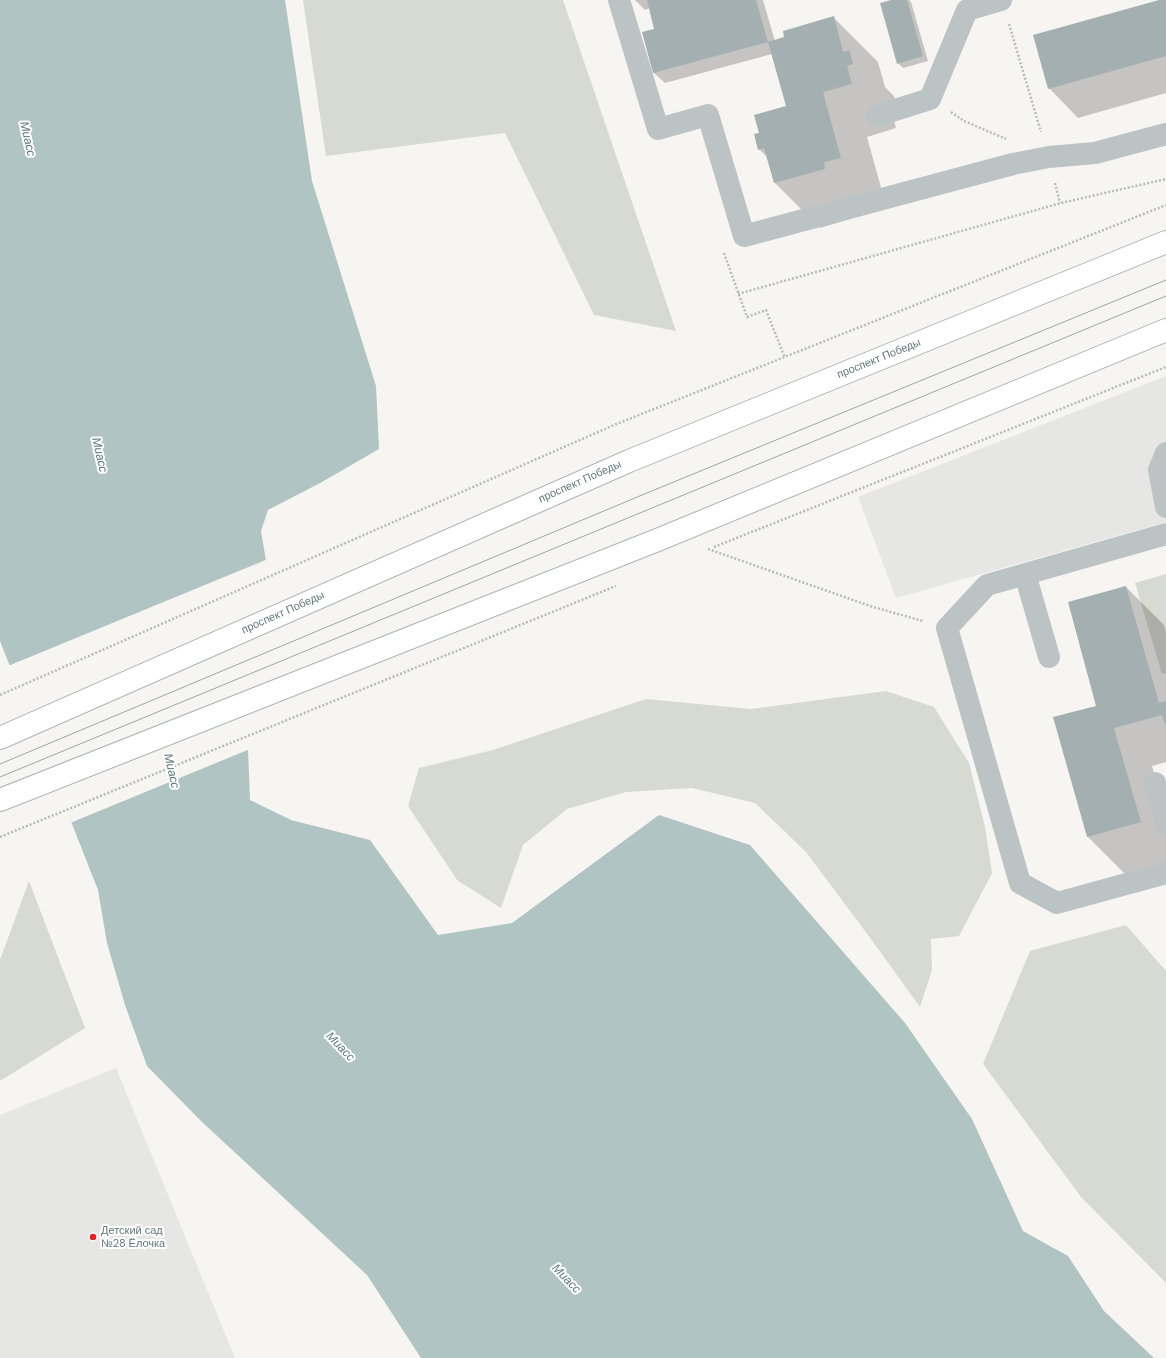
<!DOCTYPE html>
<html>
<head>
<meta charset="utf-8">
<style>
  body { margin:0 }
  canvas { display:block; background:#f6f5f2 }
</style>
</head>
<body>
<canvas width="1166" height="1358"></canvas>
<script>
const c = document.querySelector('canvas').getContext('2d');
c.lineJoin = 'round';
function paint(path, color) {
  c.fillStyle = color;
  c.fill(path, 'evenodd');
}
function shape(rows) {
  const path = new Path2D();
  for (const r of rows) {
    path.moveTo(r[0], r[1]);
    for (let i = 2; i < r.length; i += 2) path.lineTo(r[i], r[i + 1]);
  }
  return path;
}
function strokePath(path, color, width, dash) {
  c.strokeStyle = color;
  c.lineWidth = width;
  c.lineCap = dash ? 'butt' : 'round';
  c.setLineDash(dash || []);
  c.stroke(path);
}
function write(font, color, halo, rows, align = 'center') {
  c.font = font + ' "DM Sans",sans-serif';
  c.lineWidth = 4;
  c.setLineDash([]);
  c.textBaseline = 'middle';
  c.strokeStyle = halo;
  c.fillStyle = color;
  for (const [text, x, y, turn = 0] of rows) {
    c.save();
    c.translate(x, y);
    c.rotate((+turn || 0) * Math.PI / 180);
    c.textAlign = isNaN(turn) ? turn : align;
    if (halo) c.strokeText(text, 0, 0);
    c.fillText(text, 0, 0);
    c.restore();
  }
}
const built = shape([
  [1166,376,1166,522,896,598,858,497],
  [116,1068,235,1358,0,1358,0,1115]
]);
const green = shape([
  [303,0,563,0,676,331,594,315,505,133,326,156],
  [1166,574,1166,673,1162,674,1135,583],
  [886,691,934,707,969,763,985,827,992,873,959,936,931,939,932,970,920,1007,868,935,806,852,755,803,692,788,626,792,567,809,523,845,501,908,457,880,408,806,419,768,493,750,646,699,751,709],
  [29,881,85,1028,0,1081,0,960],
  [1126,925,1166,971,1166,1283,1081,1197,983,1064,1030,951]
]);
const water = shape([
  [0,0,285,0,312,181,376,386,379,449,322,482,268,510,261,531,269,579,247,724,250,800,291,820,370,840,438,935,512,923,659,815,750,845,905,1023,972,1119,1023,1231,1068,1256,1104,1311,1154,1358,421,1358,367,1275,201,1121,147,1066,125,1005,107,943,98,890,0,641]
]);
const pier = shape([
  [268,559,271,579,249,724,250,749,70,823,8,666]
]);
const shadow = shape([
  [635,0,763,0,775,41,785,37,833,17,878,62,885,87,894,96,898,109,892,111,896,128,867,137,885,202,870,213,820,228,775,183,767,157,759,149,761,133,787,107,772,54,665,83,654,73,656,29,650,8,645,10],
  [895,0,909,0,911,2,928,61,903,68,898,63],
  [1162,0,1166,0,1166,93,1078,118,1049,88],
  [1126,587,1164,625,1166,632,1166,762,1152,766,1166,816,1166,863,1126,875,1087,836,1098,706]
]);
const building = shape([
  [647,0,756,0,768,42,653,73,642,32,654,29],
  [891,0,907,0,923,56,897,64,880,3],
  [1159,0,1166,0,1166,56,1048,89,1033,35],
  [834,16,843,52,849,50,853,64,847,66,852,84,823,92,841,158,824,162,825,169,774,183,764,148,758,150,754,134,759,133,754,115,786,106,768,42,784,37,783,31],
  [1126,586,1159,703,1166,701,1166,727,1162,715,1114,728,1141,822,1087,837,1053,717,1096,706,1068,602]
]);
const path = shape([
  [1009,24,1041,132],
  [951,112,964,121,1006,139],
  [1055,183,1060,203],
  [724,253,747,317,766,310,785,358],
  [738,294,1061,203,1166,179],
  [714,547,1166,367],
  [708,549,873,607,923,621],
  [0,695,614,425,1166,205],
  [0,837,616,586]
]);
const minor = shape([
  [619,0,658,129,708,115,744,236,1013,164,1049,157,1095,153,1166,134],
  [967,10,1001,0],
  [876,116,930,99,967,10],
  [1166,453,1159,470,1166,507],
  [1166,534,987,585,947,628,1020,883,1057,903,1166,873],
  [1025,574,1049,657],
  [1155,783,1166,824]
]);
const major = shape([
  [0,738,629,461,1166,242],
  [0,800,660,539,1166,330]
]);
const tram = shape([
  [0,764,642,495,1166,280],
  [0,777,1166,296]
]);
const markers = [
  [93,1237,4,"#e62125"]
];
const streetNames = [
  ["проспект Победы",879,359,-22],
  ["проспект Победы",580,482,-24],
  ["проспект Победы",283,613,-24]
];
const poiNames = [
  ["Детский сад",101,1231],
  ["№28 Ёлочка",101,1244]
];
const waterNames = [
  ["Миасс",27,139,77],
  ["Миасс",99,455,77],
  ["Миасс",171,771,77],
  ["Миасс",340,1047,46],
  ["Миасс",566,1279,46]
];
paint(built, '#e6e6e5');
paint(green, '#d7dad1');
paint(water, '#b1c4c4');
paint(pier, '#f6f5f2');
paint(shadow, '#0003');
paint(building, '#a3afb1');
strokePath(major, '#adb5b7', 24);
strokePath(path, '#b6bbbd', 2.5, [2, 2]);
strokePath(minor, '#bcc3c5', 22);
strokePath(major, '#fff', 22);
strokePath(tram, '#9ba6a9', 1);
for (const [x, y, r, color] of markers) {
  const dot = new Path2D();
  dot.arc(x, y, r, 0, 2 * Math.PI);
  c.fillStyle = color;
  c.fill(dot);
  strokePath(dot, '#fff', 1.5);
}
write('11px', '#60787d', '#fff', streetNames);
write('11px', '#60787d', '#fff', poiNames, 'left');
write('italic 12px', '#5a7979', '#fff', waterNames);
</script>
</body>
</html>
